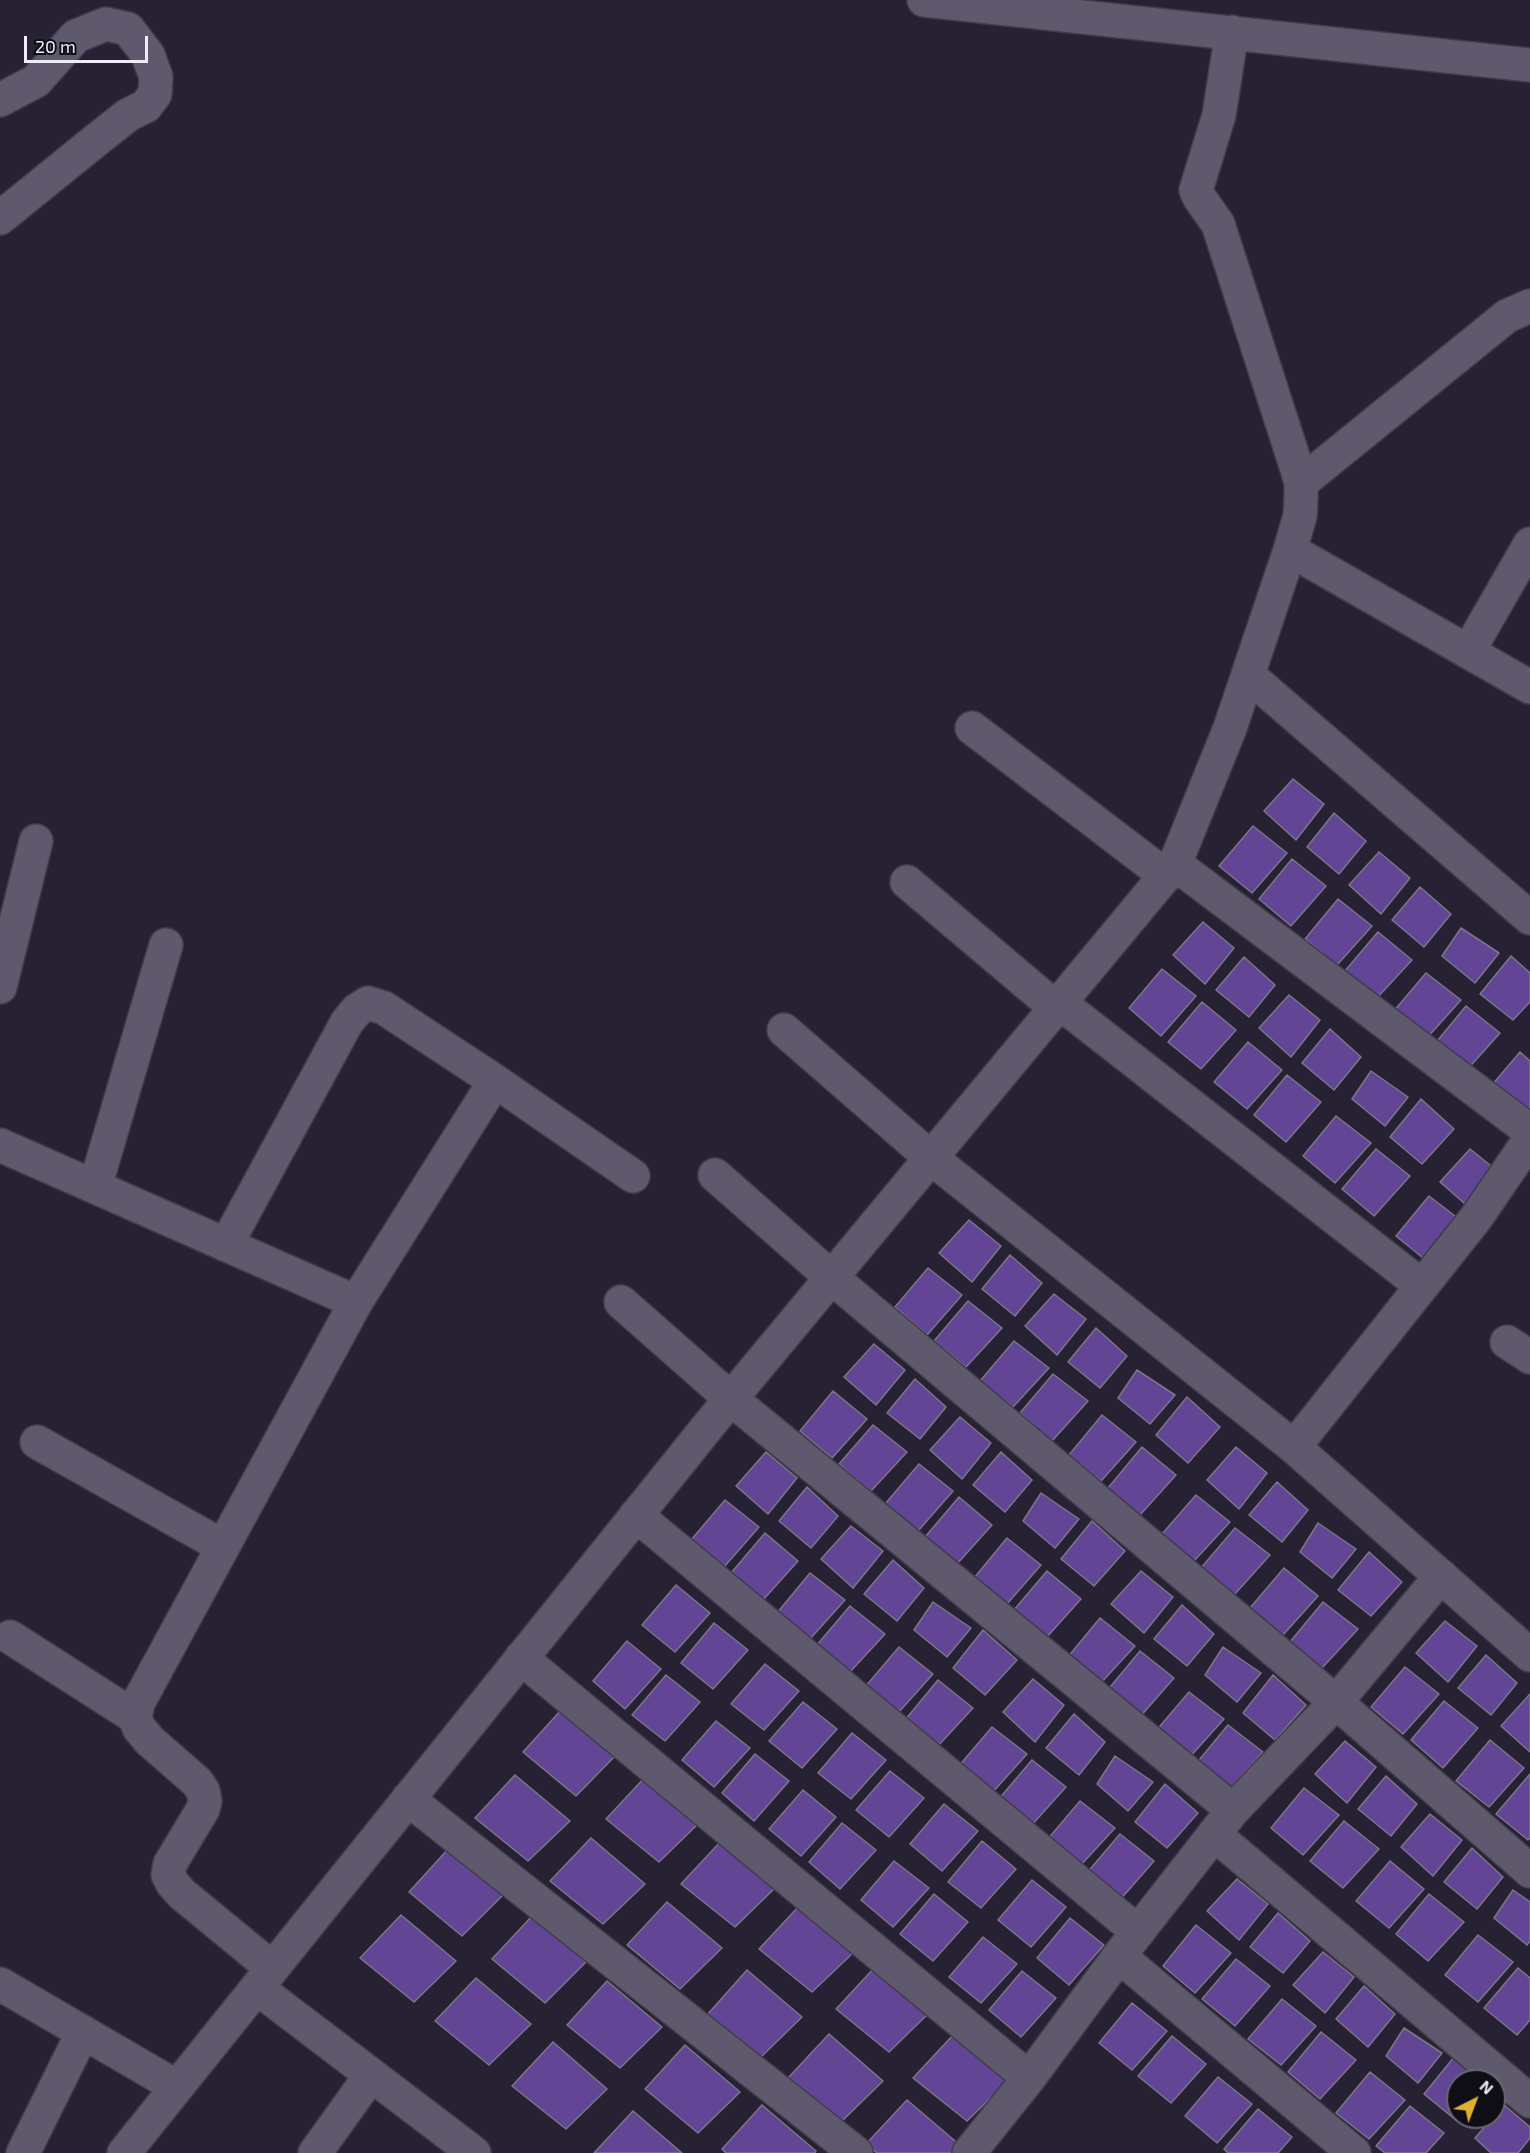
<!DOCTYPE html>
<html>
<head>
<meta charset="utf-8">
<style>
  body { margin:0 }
  #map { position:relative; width:1530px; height:2153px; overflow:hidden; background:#272233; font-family:"Exo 2",sans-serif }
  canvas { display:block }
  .north { position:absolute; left:1446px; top:2069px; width:60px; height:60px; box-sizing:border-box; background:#0f0d15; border:2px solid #69666f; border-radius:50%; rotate:42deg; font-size:16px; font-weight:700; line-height:24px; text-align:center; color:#efebf7 }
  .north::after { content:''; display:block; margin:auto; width:21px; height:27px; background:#ddb133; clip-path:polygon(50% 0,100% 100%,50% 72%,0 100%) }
  .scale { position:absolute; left:24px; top:36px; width:124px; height:27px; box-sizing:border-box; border:3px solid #efebf7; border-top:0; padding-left:8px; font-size:18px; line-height:21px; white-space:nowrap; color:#efebf7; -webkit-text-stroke:4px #0f0d15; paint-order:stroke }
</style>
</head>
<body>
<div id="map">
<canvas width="1530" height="2153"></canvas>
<div class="north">N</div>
<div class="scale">20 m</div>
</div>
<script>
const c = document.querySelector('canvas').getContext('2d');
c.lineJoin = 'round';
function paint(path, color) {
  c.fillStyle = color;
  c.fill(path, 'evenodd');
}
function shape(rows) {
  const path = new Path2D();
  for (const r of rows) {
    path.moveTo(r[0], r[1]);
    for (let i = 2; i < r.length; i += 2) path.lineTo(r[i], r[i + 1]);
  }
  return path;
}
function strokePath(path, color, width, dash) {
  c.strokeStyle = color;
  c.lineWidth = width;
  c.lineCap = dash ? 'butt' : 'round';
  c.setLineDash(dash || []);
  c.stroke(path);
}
const building = shape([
  [1293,779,1324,804,1296,840,1264,811,1293,779],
  [1334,813,1366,841,1339,874,1307,847,1334,813],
  [1253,826,1287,853,1252,893,1219,866,1253,826],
  [1379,852,1410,878,1381,914,1349,885,1379,852],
  [1292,859,1326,886,1291,926,1259,899,1292,859],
  [1420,887,1451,914,1424,947,1392,920,1420,887],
  [1338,899,1372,926,1337,965,1305,939,1338,899],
  [1203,922,1234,948,1205,984,1173,955,1203,922],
  [1461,928,1499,953,1475,983,1442,956,1461,928],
  [1378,932,1412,960,1376,999,1344,972,1378,932],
  [1511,956,1530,973,1530,1002,1513,1020,1480,994,1511,956],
  [1244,957,1275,985,1249,1017,1216,990,1244,957],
  [1162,969,1196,996,1161,1036,1129,1008,1162,969],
  [1426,973,1461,1000,1425,1040,1393,1012,1426,973],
  [1289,995,1320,1020,1291,1057,1259,1028,1289,995],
  [1202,1002,1236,1030,1201,1069,1168,1042,1202,1002],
  [1466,1006,1500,1033,1465,1072,1433,1046,1466,1006],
  [1330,1029,1361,1057,1334,1090,1302,1063,1330,1029],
  [1248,1042,1282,1070,1247,1109,1214,1082,1248,1042],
  [1520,1052,1530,1061,1530,1107,1519,1120,1486,1092,1520,1052],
  [1371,1071,1408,1097,1385,1126,1352,1099,1371,1071],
  [1287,1075,1321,1102,1286,1142,1254,1115,1287,1075],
  [1421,1099,1454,1129,1422,1164,1390,1137,1421,1099],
  [1336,1116,1371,1143,1335,1183,1303,1156,1336,1116],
  [1376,1149,1410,1176,1374,1216,1342,1189,1376,1149],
  [1470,1149,1501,1174,1472,1210,1440,1182,1470,1149],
  [1429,1196,1464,1223,1428,1262,1396,1236,1429,1196],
  [969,1220,1001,1246,972,1282,939,1253,969,1220],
  [1010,1255,1042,1283,1015,1316,982,1289,1010,1255],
  [928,1268,962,1295,927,1335,895,1307,928,1268],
  [1054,1294,1086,1319,1057,1355,1025,1326,1054,1294],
  [968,1301,1002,1328,966,1367,934,1341,968,1301],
  [1096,1328,1127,1356,1100,1388,1068,1362,1096,1328],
  [1014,1341,1049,1368,1013,1407,980,1381,1014,1341],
  [874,1344,905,1370,876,1405,844,1377,874,1344],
  [1137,1370,1175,1395,1150,1424,1118,1398,1137,1370],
  [1053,1374,1088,1401,1052,1441,1020,1413,1053,1374],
  [915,1379,946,1407,920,1439,887,1413,915,1379],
  [833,1391,867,1419,832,1458,800,1431,833,1391],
  [1187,1397,1220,1427,1188,1463,1156,1435,1187,1397],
  [1102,1415,1136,1442,1101,1481,1069,1455,1102,1415],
  [960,1417,991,1443,962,1479,930,1450,960,1417],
  [873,1425,907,1452,871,1491,839,1464,873,1425],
  [1142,1447,1176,1475,1140,1515,1108,1488,1142,1447],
  [1236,1447,1267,1473,1239,1509,1207,1480,1236,1447],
  [766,1452,797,1478,768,1514,736,1486,766,1452],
  [1001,1452,1032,1480,1005,1512,973,1485,1001,1452],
  [919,1464,953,1491,918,1531,885,1504,919,1464],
  [1277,1482,1308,1510,1282,1542,1249,1515,1277,1482],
  [807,1487,838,1516,811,1548,779,1521,807,1487],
  [1041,1493,1079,1519,1055,1548,1023,1521,1041,1493],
  [1196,1495,1230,1522,1194,1561,1162,1534,1196,1495],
  [959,1497,992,1525,957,1564,925,1537,959,1497],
  [725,1500,759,1527,724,1567,691,1540,725,1500],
  [1092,1521,1125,1551,1094,1586,1061,1559,1092,1521],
  [1318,1523,1356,1549,1332,1578,1300,1552,1318,1523],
  [851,1526,883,1551,853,1588,821,1559,851,1526],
  [1235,1528,1270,1555,1234,1595,1201,1568,1235,1528],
  [765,1533,798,1561,763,1600,731,1573,765,1533],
  [1007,1538,1041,1565,1006,1605,974,1578,1007,1538],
  [1369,1552,1402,1582,1371,1616,1338,1590,1369,1552],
  [893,1560,924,1588,897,1621,864,1594,893,1560],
  [1284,1568,1318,1596,1283,1635,1250,1608,1284,1568],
  [1047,1571,1081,1599,1046,1638,1013,1611,1047,1571],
  [1141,1571,1173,1597,1144,1633,1111,1604,1141,1571],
  [810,1573,845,1600,809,1640,777,1613,810,1573],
  [676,1585,710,1613,675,1652,642,1625,676,1585],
  [933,1602,971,1628,947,1657,914,1630,933,1602],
  [1323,1602,1358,1629,1322,1668,1290,1642,1323,1602],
  [1182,1605,1214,1634,1187,1666,1154,1639,1182,1605],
  [850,1606,885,1634,849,1673,816,1646,850,1606],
  [1100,1618,1135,1646,1099,1685,1067,1658,1100,1618],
  [1445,1621,1477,1646,1448,1682,1416,1653,1445,1621],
  [714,1623,748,1650,713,1689,681,1663,714,1623],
  [983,1630,1017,1660,985,1695,953,1668,983,1630],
  [627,1641,661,1669,625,1709,593,1681,627,1641],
  [899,1647,933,1674,898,1713,865,1687,899,1647],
  [1223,1647,1261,1673,1237,1702,1205,1675,1223,1647],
  [1140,1651,1174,1678,1139,1718,1106,1692,1140,1651],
  [1486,1655,1517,1683,1491,1715,1458,1688,1486,1655],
  [765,1664,799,1691,764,1730,731,1704,765,1664],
  [1405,1667,1439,1694,1403,1734,1371,1707,1405,1667],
  [666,1675,700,1702,665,1741,632,1715,666,1675],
  [1273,1675,1306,1705,1275,1740,1243,1713,1273,1675],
  [1033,1679,1064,1705,1035,1742,1003,1712,1033,1679],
  [938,1680,973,1708,937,1747,905,1720,938,1680],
  [1189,1692,1224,1719,1188,1759,1155,1732,1189,1692],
  [1530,1694,1530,1752,1501,1726,1530,1694],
  [1444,1701,1478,1728,1443,1768,1411,1740,1444,1701],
  [803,1702,837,1729,802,1768,769,1741,803,1702],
  [563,1708,617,1754,576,1796,523,1752,563,1708],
  [1074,1714,1105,1742,1079,1775,1046,1748,1074,1714],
  [716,1721,750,1748,714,1787,682,1760,716,1721],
  [1228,1725,1263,1752,1227,1792,1195,1765,1228,1725],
  [992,1727,1027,1754,991,1794,958,1767,992,1727],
  [852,1733,886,1760,851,1799,818,1773,852,1733],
  [1490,1740,1524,1768,1489,1807,1456,1781,1490,1740],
  [1345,1741,1376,1767,1347,1803,1315,1774,1345,1741],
  [755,1754,789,1781,754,1821,722,1793,755,1754],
  [1115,1756,1153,1782,1128,1811,1097,1784,1115,1756],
  [1032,1760,1066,1787,1030,1827,998,1800,1032,1760],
  [890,1771,924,1798,889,1837,856,1810,890,1771],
  [1530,1774,1530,1838,1528,1840,1496,1814,1530,1774],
  [515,1775,570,1821,528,1861,475,1818,515,1775],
  [647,1775,701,1821,659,1862,606,1819,647,1775],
  [1386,1776,1417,1804,1391,1836,1358,1809,1386,1776],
  [1165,1784,1198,1813,1167,1848,1135,1822,1165,1784],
  [1304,1788,1339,1815,1303,1855,1271,1828,1304,1788],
  [803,1790,836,1817,801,1856,769,1829,803,1790],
  [1080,1801,1115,1828,1079,1867,1047,1840,1080,1801],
  [944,1804,978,1831,942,1871,910,1844,944,1804],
  [1430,1814,1462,1840,1433,1876,1401,1847,1430,1814],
  [1344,1821,1379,1849,1343,1888,1310,1861,1344,1821],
  [842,1823,876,1850,840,1889,809,1862,842,1823],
  [1120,1834,1154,1861,1119,1901,1086,1874,1120,1834],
  [591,1838,645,1884,603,1924,550,1881,591,1838],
  [722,1840,776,1887,735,1927,681,1884,722,1840],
  [982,1841,1016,1869,981,1908,948,1882,982,1841],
  [449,1848,503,1895,462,1936,409,1892,449,1848],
  [1472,1848,1503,1877,1477,1909,1444,1882,1472,1848],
  [894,1861,929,1888,893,1927,861,1900,894,1861],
  [1390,1861,1424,1889,1389,1928,1356,1901,1390,1861],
  [1237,1879,1268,1904,1239,1940,1207,1911,1237,1879],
  [1032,1880,1066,1907,1031,1947,998,1920,1032,1880],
  [1513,1890,1530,1902,1530,1941,1527,1945,1494,1918,1513,1890],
  [934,1894,968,1922,933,1961,900,1934,934,1894],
  [1429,1894,1464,1922,1428,1961,1396,1934,1429,1894],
  [667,1902,722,1948,680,1989,627,1945,667,1902],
  [800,1905,854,1952,812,1992,759,1949,800,1905],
  [1278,1913,1310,1941,1283,1973,1250,1947,1278,1913],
  [401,1915,456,1961,414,2002,360,1958,401,1915],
  [533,1915,586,1962,545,2003,492,1959,533,1915],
  [1070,1918,1104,1945,1069,1985,1037,1958,1070,1918],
  [1196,1925,1231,1953,1195,1993,1163,1966,1196,1925],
  [1478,1935,1513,1962,1478,2002,1445,1975,1478,1935],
  [983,1937,1017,1964,981,2003,949,1977,983,1937],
  [1323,1952,1354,1977,1325,2013,1293,1985,1323,1952],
  [1236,1959,1270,1986,1235,2026,1202,1999,1236,1959],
  [877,1965,931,2011,889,2052,836,2009,877,1965],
  [1518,1968,1530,1978,1530,2020,1517,2035,1484,2008,1518,1968],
  [747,1970,802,2017,760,2058,707,2015,747,1970],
  [1022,1971,1056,1998,1021,2037,989,2010,1022,1971],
  [476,1978,531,2024,489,2065,435,2021,476,1978],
  [607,1981,662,2027,620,2068,567,2025,607,1981],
  [1364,1986,1395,2014,1368,2047,1336,2019,1364,1986],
  [1282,1999,1316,2026,1281,2065,1248,2039,1282,1999],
  [1132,2003,1167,2031,1132,2070,1099,2043,1132,2003],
  [1404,2028,1442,2053,1418,2083,1386,2056,1404,2028],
  [1321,2032,1356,2060,1320,2099,1288,2072,1321,2032],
  [829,2034,883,2081,841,2122,788,2078,829,2034],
  [954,2034,1008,2081,967,2121,913,2078,954,2034],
  [1172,2036,1206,2064,1171,2103,1138,2076,1172,2036],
  [553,2042,607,2089,566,2129,512,2086,553,2042],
  [685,2045,740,2092,698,2133,645,2089,685,2045],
  [1455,2056,1483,2081,1458,2081,1458,2117,1460,2117,1457,2121,1424,2094,1455,2056],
  [1370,2072,1405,2100,1369,2139,1336,2113,1370,2072],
  [1218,2077,1252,2104,1217,2143,1185,2116,1218,2077],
  [907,2100,961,2146,955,2153,877,2153,866,2144,907,2100],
  [762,2105,816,2151,815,2153,726,2153,722,2149,762,2105],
  [1504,2105,1530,2127,1530,2138,1518,2153,1491,2153,1475,2138,1504,2105],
  [1410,2106,1444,2133,1426,2153,1385,2153,1376,2146,1410,2106],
  [1258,2109,1292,2137,1278,2153,1228,2153,1224,2149,1258,2109],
  [633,2111,682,2153,594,2153,633,2111]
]);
const street = shape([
  [924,0,1530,65],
  [0,100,36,81,76,36,106,24,128,29,148,55,156,77,155,94,146,106,128,115,95,141,0,218],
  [1301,483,1507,316,1530,306],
  [1290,550,1530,687],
  [1468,652,1530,544],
  [1248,675,1530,918],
  [972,728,1166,876],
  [1175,864,1530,1131],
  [907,882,1056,1008],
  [0,987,36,841],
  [1060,1003,1422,1286],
  [784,1030,931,1158,1294,1447,1476,1218,1530,1139],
  [0,1145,356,1302,495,1081,633,1176],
  [715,1175,831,1277,1336,1702,1530,1871],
  [95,1187,166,945],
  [226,1245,347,1022,357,1010,368,1003,384,1008,495,1081],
  [621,1302,731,1399,1233,1810],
  [1507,1342,1530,1357],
  [37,1442,222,1546],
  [1294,1447,1530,1655],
  [636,1515,1138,1932],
  [10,1637,135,1717],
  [521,1658,1029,2078,1119,1956,1233,1810,1336,1702,1441,1576],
  [408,1799,856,2153],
  [1214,1834,1530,2101],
  [1119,1956,1354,2153],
  [272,1968,182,1894,173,1884,168,1875,170,1864,203,1809,205,1801,203,1791,197,1782,150,1741,139,1728,135,1717,138,1703,356,1302],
  [0,1984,177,2087],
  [257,1988,474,2153],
  [23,2153,83,2032],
  [124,2153,709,1425,1175,864,1230,728,1290,550,1300,516,1301,498,1301,483,1297,469,1218,224,1199,197,1196,190,1219,115,1232,32],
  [315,2153,371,2075],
  [969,2153,1029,2078]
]);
paint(building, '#624594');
strokePath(building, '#7c768a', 1.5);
strokePath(street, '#413c4b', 36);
strokePath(street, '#5f596d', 33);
</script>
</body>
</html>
